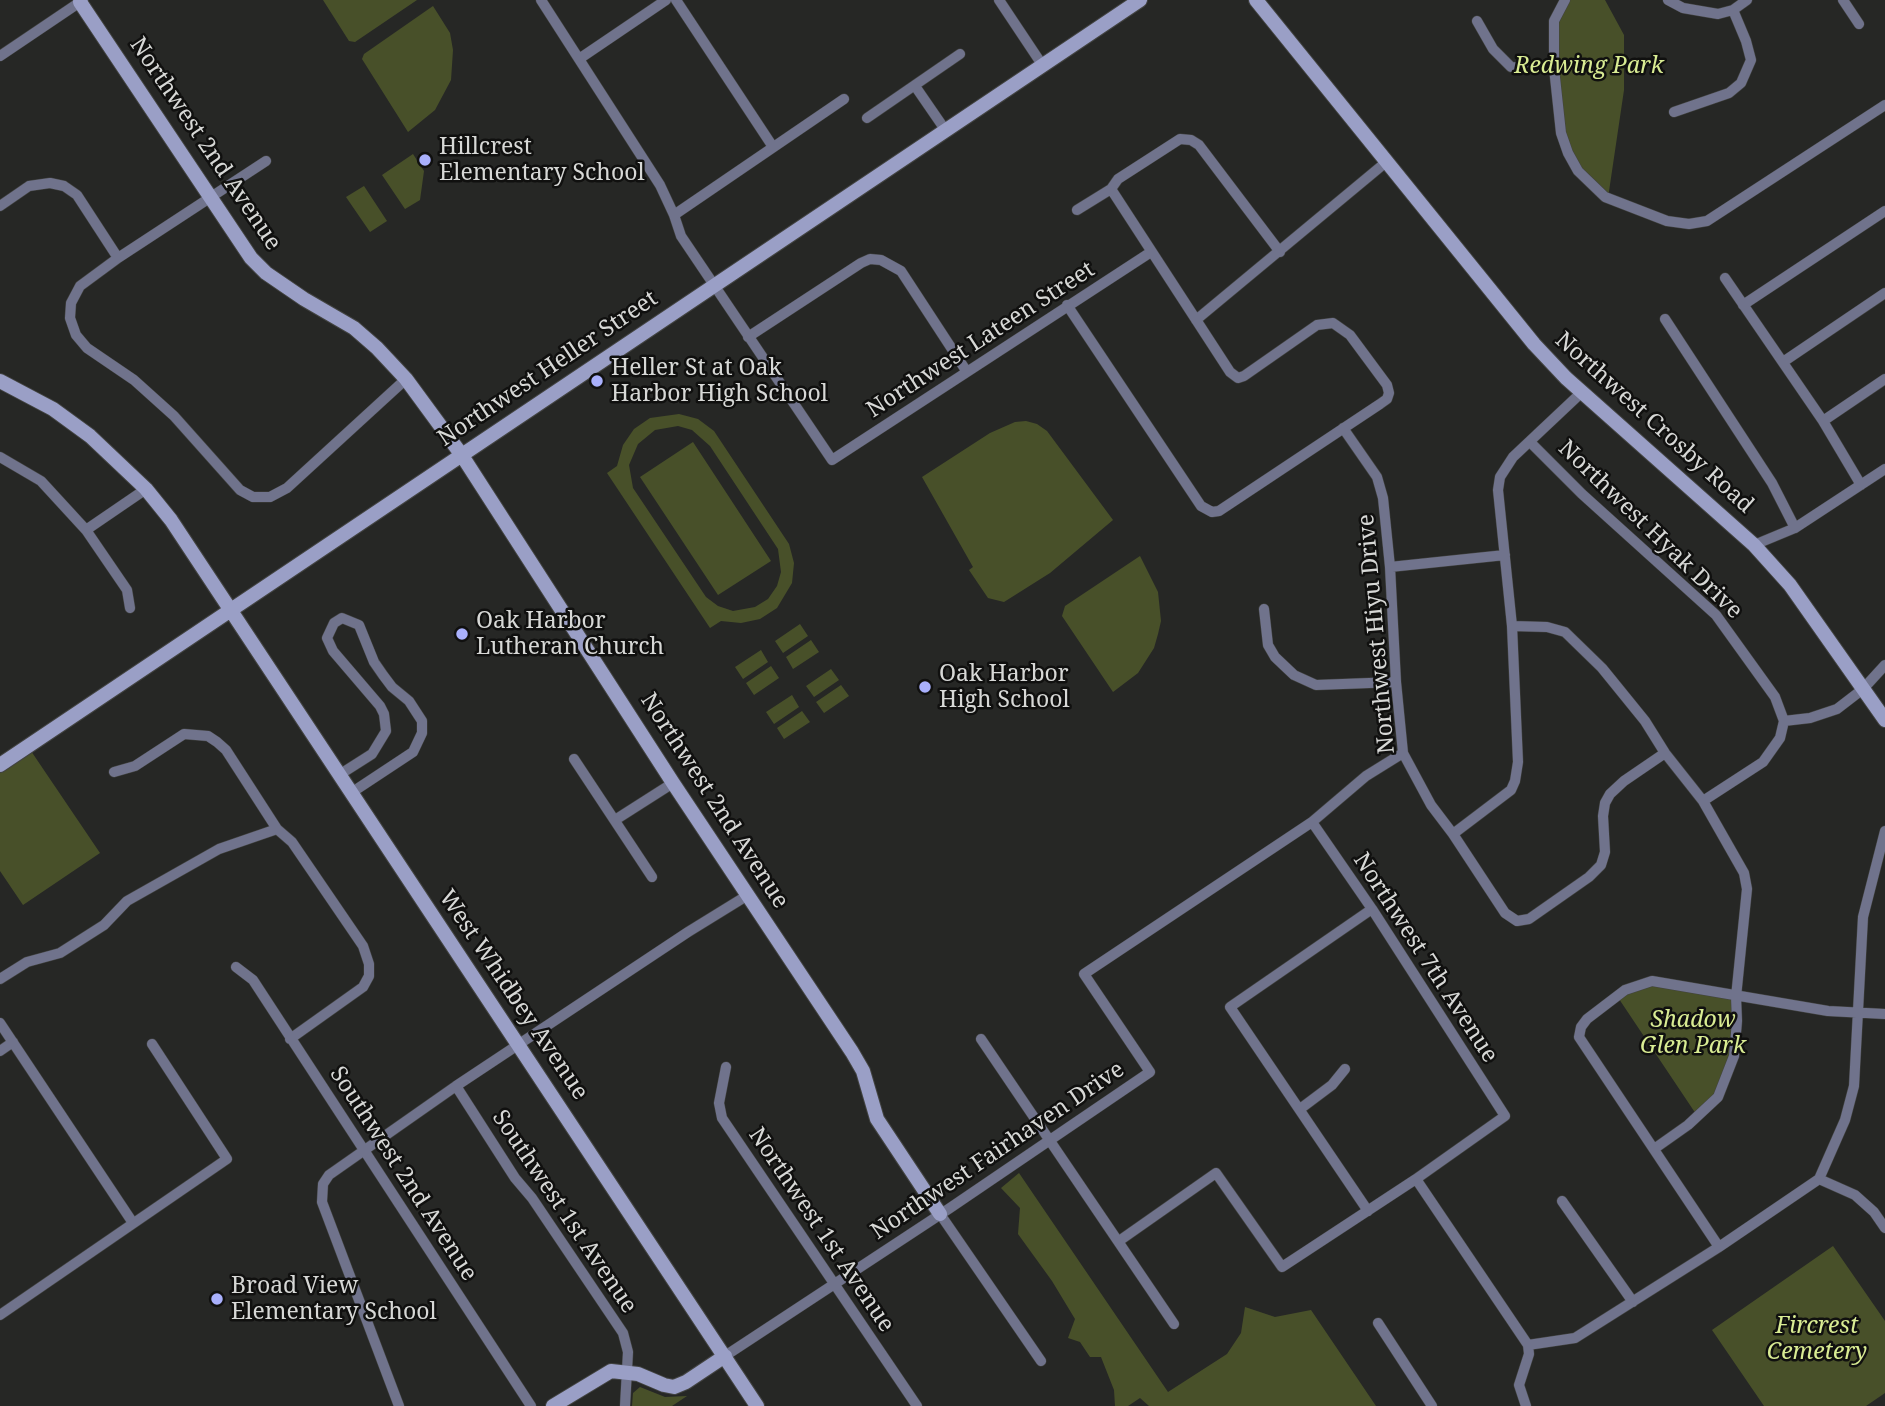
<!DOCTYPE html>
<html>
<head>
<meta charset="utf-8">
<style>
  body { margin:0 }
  canvas { display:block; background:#262725 }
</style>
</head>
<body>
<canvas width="1885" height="1406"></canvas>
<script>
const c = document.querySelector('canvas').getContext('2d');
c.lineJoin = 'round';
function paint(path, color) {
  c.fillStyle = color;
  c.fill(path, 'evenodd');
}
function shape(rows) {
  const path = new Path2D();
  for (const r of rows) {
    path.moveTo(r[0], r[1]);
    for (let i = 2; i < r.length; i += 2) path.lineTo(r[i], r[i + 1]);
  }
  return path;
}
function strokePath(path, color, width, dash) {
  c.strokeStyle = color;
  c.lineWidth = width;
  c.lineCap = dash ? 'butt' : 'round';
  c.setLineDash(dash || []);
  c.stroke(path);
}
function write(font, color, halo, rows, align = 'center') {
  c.font = font + ' "Noto Serif",serif';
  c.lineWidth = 5;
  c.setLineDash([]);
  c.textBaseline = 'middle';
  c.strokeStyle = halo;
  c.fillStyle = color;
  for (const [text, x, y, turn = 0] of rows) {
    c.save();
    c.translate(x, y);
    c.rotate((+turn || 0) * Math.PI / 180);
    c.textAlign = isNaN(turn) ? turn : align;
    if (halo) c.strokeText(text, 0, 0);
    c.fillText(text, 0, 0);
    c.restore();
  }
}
const green = shape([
  [323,0,417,0,355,42,349,41],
  [1565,0,1605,0,1624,35,1624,90,1608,198,1591,186,1561,133,1554,21],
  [433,6,450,33,453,50,451,80,435,110,408,132,362,59,364,54],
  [413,154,424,171,420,200,405,209,382,175],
  [364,186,387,221,370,232,346,197],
  [679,414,698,419,714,431,789,544,794,563,792,583,777,608,760,619,741,623,721,621,710,628,607,473,617,466,623,445,634,429,650,418],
  [678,426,692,430,710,446,778,549,781,572,777,586,768,599,755,607,733,611,718,606,706,597,633,488,629,465,638,444,655,430],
  [1026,421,1037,424,1047,431,1113,520,1050,573,1004,602,988,598,969,570,973,567,922,477,990,433,1015,422],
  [693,442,771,561,718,595,640,477],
  [1140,556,1158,592,1161,621,1158,634,1154,648,1138,673,1113,692,1062,616,1065,606],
  [800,624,808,636,783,653,775,641],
  [811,640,819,652,793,669,786,657],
  [761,650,768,662,743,679,735,667],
  [771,666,779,678,754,695,746,683],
  [831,669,839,680,814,697,806,686],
  [841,685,849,696,824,713,816,702],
  [792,695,799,707,774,724,766,712],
  [802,711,810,722,784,739,777,728],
  [31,751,100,853,23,905,0,871,0,772],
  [1652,981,1736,997,1727,1076,1698,1117,1617,996],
  [1019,1173,1168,1392,1227,1354,1241,1333,1245,1307,1275,1317,1311,1310,1376,1406,1149,1406,1140,1398,1128,1406,1115,1406,1114,1390,1101,1357,1090,1357,1080,1342,1068,1338,1075,1319,1052,1281,1018,1234,1020,1208,1001,1188],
  [1833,1246,1885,1321,1885,1393,1866,1406,1764,1406,1712,1330],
  [640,1387,665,1397,687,1396,672,1406,632,1406,633,1393]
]);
const street = shape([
  [541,0,660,185,674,215,681,236,832,460,1151,252],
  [676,0,773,147],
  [999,0,1043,66],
  [1565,0,1554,21,1554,68,1561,133,1568,153,1578,171,1605,197,1667,221,1689,224,1707,221,1885,105],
  [1668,0,1683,8,1718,14,1733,10,1747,0],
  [1843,0,1859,24],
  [1477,21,1493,49,1511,67,1554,68],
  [0,56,83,0],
  [579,59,666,0],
  [915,86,946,131],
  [1674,112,1729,93,1741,83,1751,60,1746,41,1733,10],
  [867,118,960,54],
  [266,161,118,258,80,286,71,303,70,318,76,335,87,348,134,380,174,416,240,490,253,497,270,497,287,488,406,379],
  [0,206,29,186,50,183,64,186,77,195,118,258],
  [1077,210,1111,189],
  [674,215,844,99],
  [1725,278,1823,421,1861,485],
  [1067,305,1201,506,1212,512,1219,511,1380,404,1387,399,1389,393,1387,385,1350,335,1333,323,1317,325,1244,376,1238,378,1230,372,1111,189,1118,179,1180,139,1191,140,1199,145,1280,252],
  [1743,305,1885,211],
  [1665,319,1772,483,1795,528],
  [1196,320,1385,163],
  [748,337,861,263,870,259,881,260,901,271,967,372],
  [1783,362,1885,293],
  [1823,421,1885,379],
  [1343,428,1377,477,1383,498,1390,567,1396,682,1403,753,1431,805,1453,834,1505,913,1517,921,1529,919,1589,877,1601,865,1605,852,1603,816,1605,803,1610,794,1624,781,1665,753],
  [1530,442,1582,494,1716,615,1775,697,1784,721],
  [0,457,41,481,86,530,127,590,130,608],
  [86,530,146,489],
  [1754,545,1795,528,1885,469],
  [1390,567,1505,555],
  [1264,609,1268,645,1275,657,1294,675,1316,685,1396,682],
  [1512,626,1547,627,1565,632,1602,668,1645,721,1665,753,1703,801,1744,873,1747,889,1736,997,1737,1021,1734,1056,1718,1097,1688,1125,1654,1149],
  [574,759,652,877],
  [114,772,135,766,184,734,208,736,217,742,226,750,277,829,292,842,363,946,369,964,369,976,363,987,290,1039],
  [339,775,372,754,386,731,384,714,380,706,333,651,327,638,334,623,342,618,359,625,374,662,383,675,392,687,409,701,422,721,422,733,413,752,351,793],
  [1703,801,1763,762,1780,738,1784,721,1810,718,1837,709,1863,689,1885,665],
  [615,820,673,783],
  [1453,834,1511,790,1515,781,1518,762,1512,626,1498,490,1500,477,1513,457,1582,392],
  [236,967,253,980,531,1406],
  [0,979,27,962,60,953,104,925,127,901,219,849,277,829],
  [0,1023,133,1223],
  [981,1039,1174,1324],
  [0,1051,13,1042],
  [726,1067,719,1103,722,1118,917,1406],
  [456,1086,515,1178,532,1198,623,1333,628,1352,625,1406],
  [1300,1109,1332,1085,1345,1069],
  [1416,1179,1528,1345,1529,1354,1519,1385,1526,1406],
  [1819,1179,1855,1195,1874,1212,1885,1228],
  [1562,1201,1633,1302],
  [1368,1211,1230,1007,1372,909],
  [940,1214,1041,1361],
  [1119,1241,1216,1173,1282,1267,1416,1179,1505,1116,1372,909,1312,822],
  [1719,1247,1579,1037,1581,1027,1587,1019,1625,990,1652,981,1828,1011,1885,1014],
  [0,1315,227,1159,152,1044],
  [1378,1323,1432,1406],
  [1528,1345,1575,1338,1719,1247,1819,1179,1845,1120,1854,1086,1863,917,1885,831],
  [725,1356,950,1208,1150,1072,1084,974,1312,822,1366,776,1403,753],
  [399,1406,322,1202,323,1184,329,1175,456,1086,688,932,748,895]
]);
const secondary = shape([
  [1256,0,1534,344,1566,378,1754,545,1790,585,1885,720],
  [80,2,251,258,266,273,304,299,354,328,377,348,406,379,461,454,673,783,852,1052,863,1071,877,1119,940,1214],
  [0,381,53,409,90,436,146,489,171,520,757,1406],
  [0,765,1140,0],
  [553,1406,611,1371,638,1374,664,1385,674,1387,686,1382,725,1356]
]);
const markers = [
  [425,160,7,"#a9b0fc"],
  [597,381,7,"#a9b0fc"],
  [462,634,7,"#a9b0fc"],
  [925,687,7,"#a9b0fc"],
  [217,1299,7,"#a9b0fc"]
];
const parkNames = [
  ["Redwing Park",1589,66],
  ["Shadow",1693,1020],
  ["Glen Park",1693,1046],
  ["Fircrest",1817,1326],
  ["Cemetery",1817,1352]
];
const streetNames = [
  ["Northwest 2nd Avenue",205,144,56],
  ["Northwest Lateen Street",981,340,-33],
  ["Northwest Heller Street",548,369,-34],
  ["Northwest Crosby Road",1654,423,42],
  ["Northwest Hyak Drive",1650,530,44],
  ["Northwest Hiyu Drive",1377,634,-95],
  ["Northwest 2nd Avenue",714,801,57],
  ["Northwest 7th Avenue",1425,958,57],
  ["West Whidbey Avenue",513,995,56],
  ["Northwest Fairhaven Drive",998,1151,-34],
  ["Southwest 2nd Avenue",403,1174,57],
  ["Southwest 1st Avenue",564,1212,56],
  ["Northwest 1st Avenue",821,1230,56]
];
const poiNames = [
  ["Hillcrest",439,147],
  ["Elementary School",439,173],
  ["Heller St at Oak",611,368],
  ["Harbor High School",611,394],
  ["Oak Harbor",476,621],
  ["Lutheran Church",476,647],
  ["Oak Harbor",939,674],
  ["High School",939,700],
  ["Broad View",231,1286],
  ["Elementary School",231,1312]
];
paint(green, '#485029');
strokePath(street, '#424341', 11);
strokePath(secondary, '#424341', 16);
strokePath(street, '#70738c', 10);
strokePath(secondary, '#9a9fc6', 14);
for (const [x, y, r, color] of markers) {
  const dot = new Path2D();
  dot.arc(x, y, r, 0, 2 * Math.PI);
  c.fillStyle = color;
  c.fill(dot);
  strokePath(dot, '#10100f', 2.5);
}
write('italic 23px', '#d9ec93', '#10100f', parkNames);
write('23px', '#d7d8d6', '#10100f', streetNames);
write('23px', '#d7d8d6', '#10100f', poiNames, 'left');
</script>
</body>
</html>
